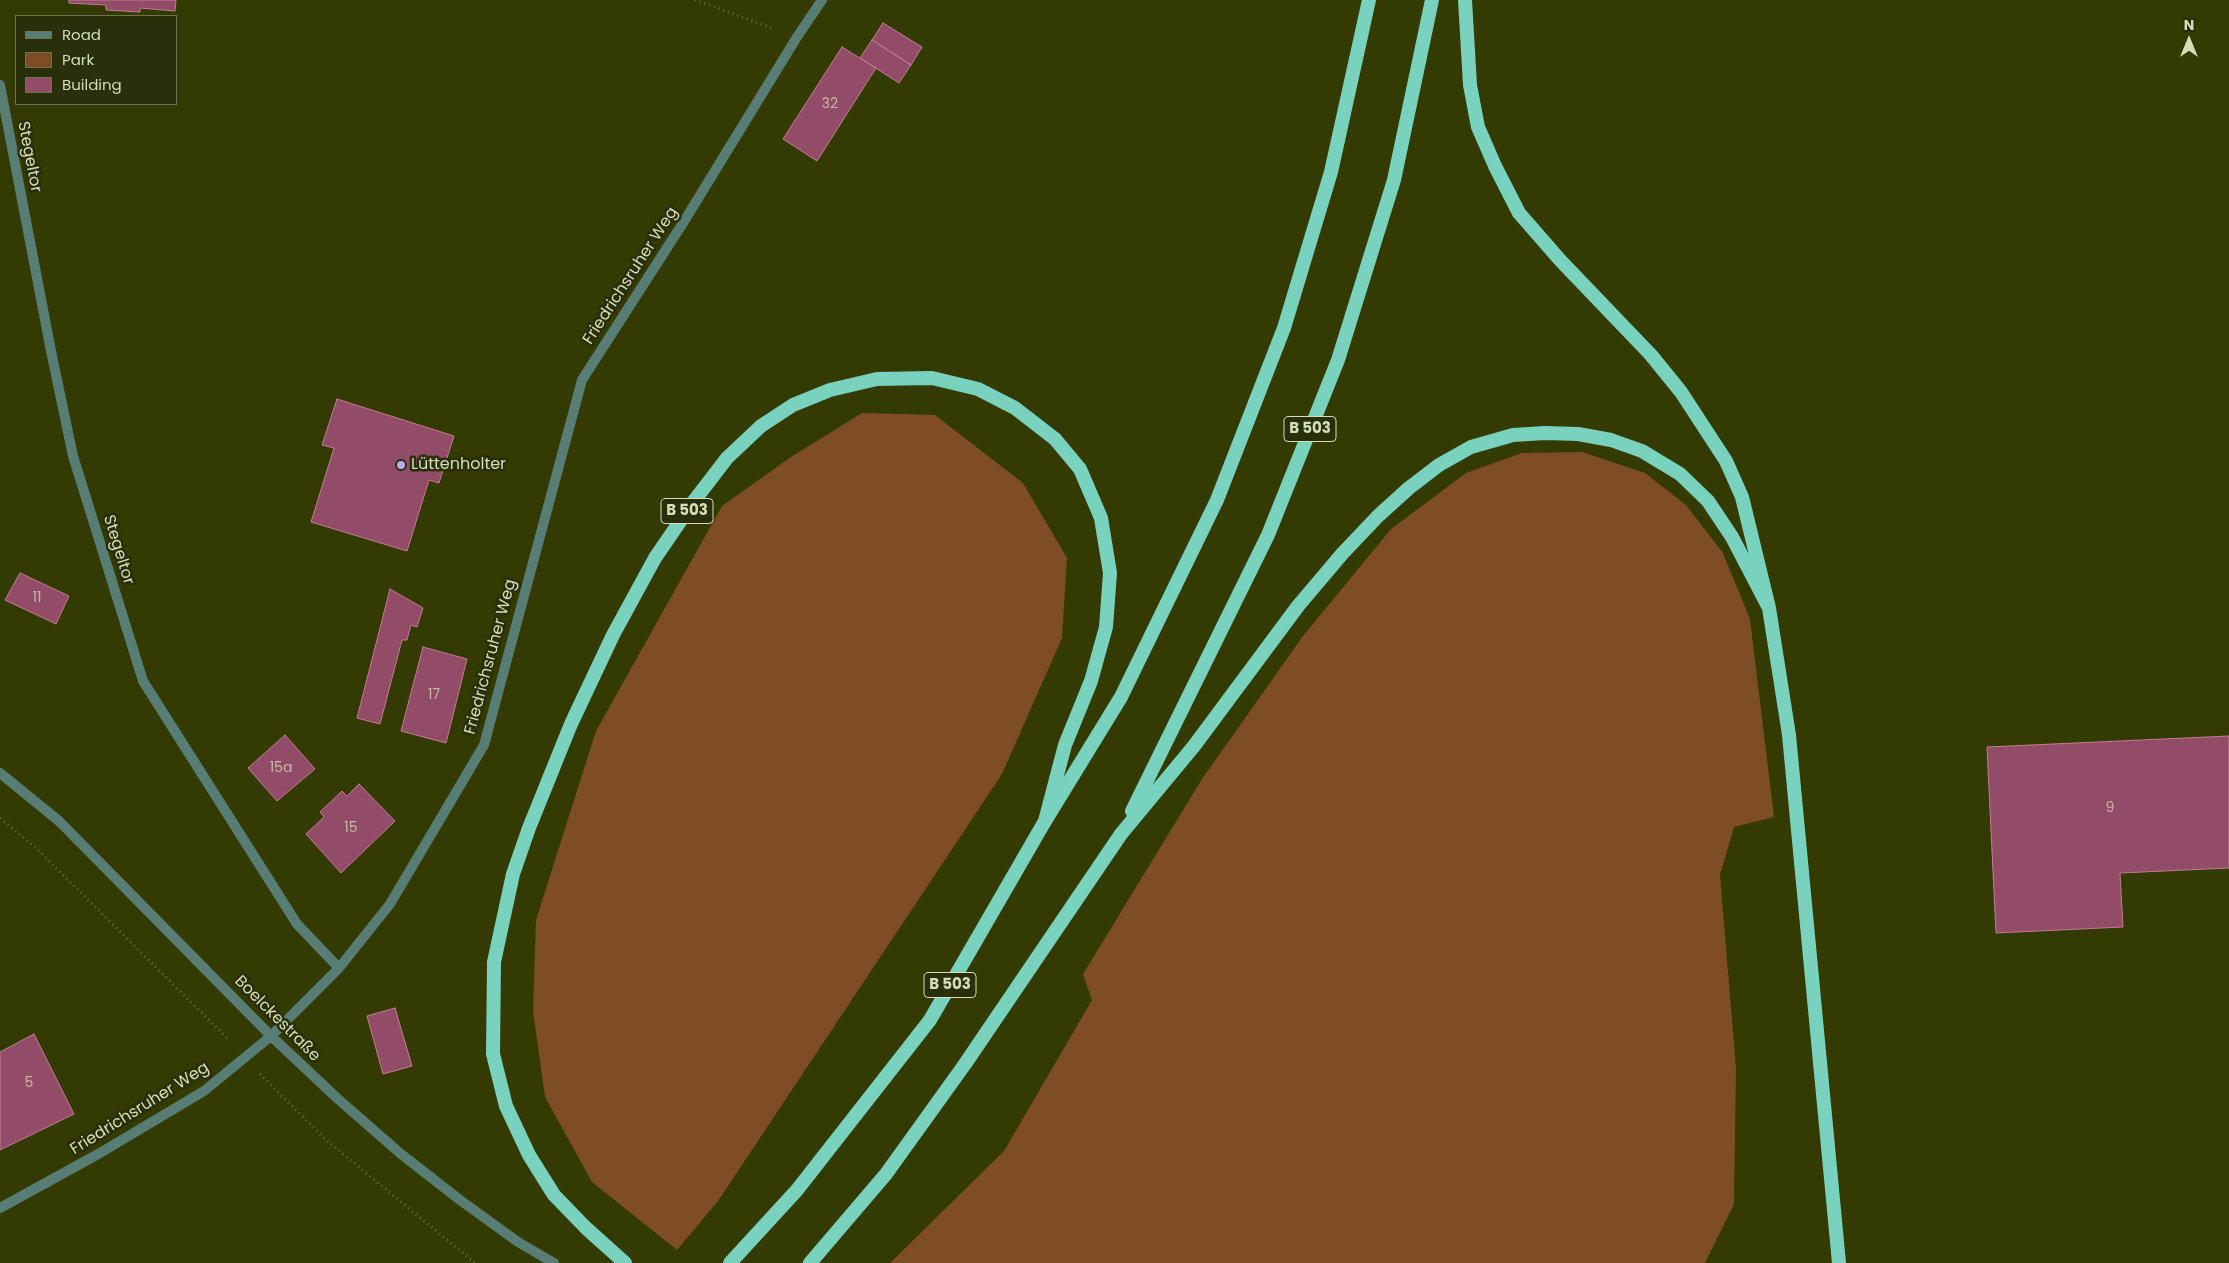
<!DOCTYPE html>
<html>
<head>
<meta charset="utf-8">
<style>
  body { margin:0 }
  #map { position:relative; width:2229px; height:1263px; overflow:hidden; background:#333a02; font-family:Poppins,sans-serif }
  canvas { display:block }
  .legend { position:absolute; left:15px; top:15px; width:162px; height:90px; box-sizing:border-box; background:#2a2f0b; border:1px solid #6f7551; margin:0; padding:6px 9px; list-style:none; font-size:15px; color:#d6ddba }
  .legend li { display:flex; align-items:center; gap:10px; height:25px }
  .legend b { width:25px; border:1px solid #6f7551 }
  .north { position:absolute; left:2164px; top:15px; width:50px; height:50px; -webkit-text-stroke:4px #2a2f0b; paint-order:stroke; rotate:0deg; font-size:14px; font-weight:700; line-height:20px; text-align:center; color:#d6ddba }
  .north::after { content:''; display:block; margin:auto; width:18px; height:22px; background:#d6ddba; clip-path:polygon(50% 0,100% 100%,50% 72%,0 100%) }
</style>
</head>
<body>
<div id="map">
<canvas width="2229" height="1263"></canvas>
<ul class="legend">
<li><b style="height:6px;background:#587d74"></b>Road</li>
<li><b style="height:14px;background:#7e4d26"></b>Park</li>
<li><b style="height:14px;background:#924c67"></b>Building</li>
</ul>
<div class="north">N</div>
</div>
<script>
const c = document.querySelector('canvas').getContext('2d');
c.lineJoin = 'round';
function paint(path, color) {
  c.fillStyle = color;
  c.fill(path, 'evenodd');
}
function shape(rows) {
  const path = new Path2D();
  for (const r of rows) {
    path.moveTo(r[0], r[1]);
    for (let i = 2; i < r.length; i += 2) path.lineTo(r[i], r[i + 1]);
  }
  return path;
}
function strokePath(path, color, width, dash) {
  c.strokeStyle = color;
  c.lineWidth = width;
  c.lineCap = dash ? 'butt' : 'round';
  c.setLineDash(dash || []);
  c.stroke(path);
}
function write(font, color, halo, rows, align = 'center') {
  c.font = font + ' Poppins,sans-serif';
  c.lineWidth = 5;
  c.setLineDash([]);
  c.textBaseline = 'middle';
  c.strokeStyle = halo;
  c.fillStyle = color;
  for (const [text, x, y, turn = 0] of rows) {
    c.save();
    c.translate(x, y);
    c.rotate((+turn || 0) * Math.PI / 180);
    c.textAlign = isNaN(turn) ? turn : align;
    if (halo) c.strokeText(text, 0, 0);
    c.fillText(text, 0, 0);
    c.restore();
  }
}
const green = shape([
  [862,413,935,415,1023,483,1067,558,1062,638,1002,774,718,1201,677,1250,592,1182,545,1097,533,1011,536,920,596,731,722,506,791,457],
  [1582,452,1645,473,1686,505,1723,553,1750,619,1774,817,1734,827,1720,875,1736,1068,1734,1204,1705,1263,890,1263,1004,1151,1092,1000,1083,974,1202,779,1303,636,1391,529,1466,473,1522,453]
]);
const building = shape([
  [69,0,176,0,175,11,140,8,140,12,106,10,106,5,69,3,69,0],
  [883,23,922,47,911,65,872,40,883,23],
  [872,40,911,65,899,83,860,58,872,40],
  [842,47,876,68,817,161,783,139,842,47],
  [337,399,454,436,439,483,429,480,407,551,311,522,334,448,322,445,337,399],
  [20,573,69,596,56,624,5,600,20,573],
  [390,589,423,608,417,627,411,625,407,640,402,640,380,724,357,718,390,589],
  [423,647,467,659,446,743,401,731,423,647],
  [285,735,315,769,277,801,248,768,285,735],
  [2229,736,2229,868,2120,873,2123,927,1996,933,1987,747,2229,736],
  [359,784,395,821,341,873,306,834,324,817,320,812,342,791,347,796,359,784],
  [395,1008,412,1066,383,1074,367,1016,395,1008],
  [34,1034,74,1114,0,1150,0,1052,34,1034]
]);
const path = shape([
  [695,0,775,29],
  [0,818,36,848,229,1040],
  [260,1074,325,1139,475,1263]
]);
const minor = shape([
  [0,85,51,351,73,456,143,681,297,924,339,968],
  [0,773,59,821,271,1036,338,1099,401,1154,460,1200,518,1242,554,1263],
  [0,1208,100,1153,204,1091,271,1036,339,968,390,904,484,745,582,380,683,223,797,37,822,0]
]);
const trunk = shape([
  [1465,0,1470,85,1478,127,1495,166,1519,213,1560,260,1651,355,1681,392,1726,461,1742,497,1769,608,1789,735,1839,1263],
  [1132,811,1268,535,1338,360,1394,180,1432,0],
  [625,1263,586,1228,554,1195,529,1155,506,1106,493,1054,494,962,513,874,529,828,571,724,613,635,655,558,694,501,727,458,761,426,793,405,830,390,877,379,932,378,978,389,1015,408,1055,439,1080,469,1101,518,1110,573,1106,627,1091,681,1065,745,1045,821],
  [730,1263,797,1190,930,1020,1045,821,1121,697,1217,500,1284,328,1331,172,1369,0],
  [810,1263,886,1174,965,1064,1121,834,1194,746,1298,606,1342,554,1378,516,1409,488,1439,465,1471,447,1513,435,1545,433,1578,434,1611,440,1642,451,1680,474,1708,501,1732,537,1769,608]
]);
const markers = [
  [401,465,5,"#bea9f5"]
];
const numberNames = [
  ["32",830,104],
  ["11",37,598],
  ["17",434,695],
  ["15a",281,768],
  ["9",2110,808],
  ["15",351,828],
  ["5",29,1083]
];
const shields = [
  [1310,429,52],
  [687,511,52],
  [950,985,52]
];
const shieldNames = [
  ["B 503",1310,429],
  ["B 503",687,511],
  ["B 503",950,985]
];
const streetNames = [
  ["Stegeltor",29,157,79],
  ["Friedrichsruher Weg",631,276,-57],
  ["Stegeltor",118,550,73],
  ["Friedrichsruher Weg",491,657,-75],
  ["Boelckestraße",277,1019,45],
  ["Friedrichsruher Weg",140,1109,-32]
];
const poiNames = [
  ["Lüttenholter",411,465]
];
paint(green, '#7e4d26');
paint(building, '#924c67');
strokePath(building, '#c37d96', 1);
strokePath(path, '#686f3e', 3, [1, 4]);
strokePath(minor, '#587d74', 10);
strokePath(trunk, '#79d2bd', 14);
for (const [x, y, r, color] of markers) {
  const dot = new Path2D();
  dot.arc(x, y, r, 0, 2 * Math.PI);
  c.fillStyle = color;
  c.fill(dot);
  strokePath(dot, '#2a2f0b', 2);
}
write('14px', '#c5b9a5', null, numberNames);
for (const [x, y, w] of shields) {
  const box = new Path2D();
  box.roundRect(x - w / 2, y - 12.5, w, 25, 4);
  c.fillStyle = '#2a2f0b';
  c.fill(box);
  strokePath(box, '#d6ddba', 1);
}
write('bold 15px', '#d6ddba', null, shieldNames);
write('16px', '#d6ddba', '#2a2f0b', streetNames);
write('16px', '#d6ddba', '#2a2f0b', poiNames, 'left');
</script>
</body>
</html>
